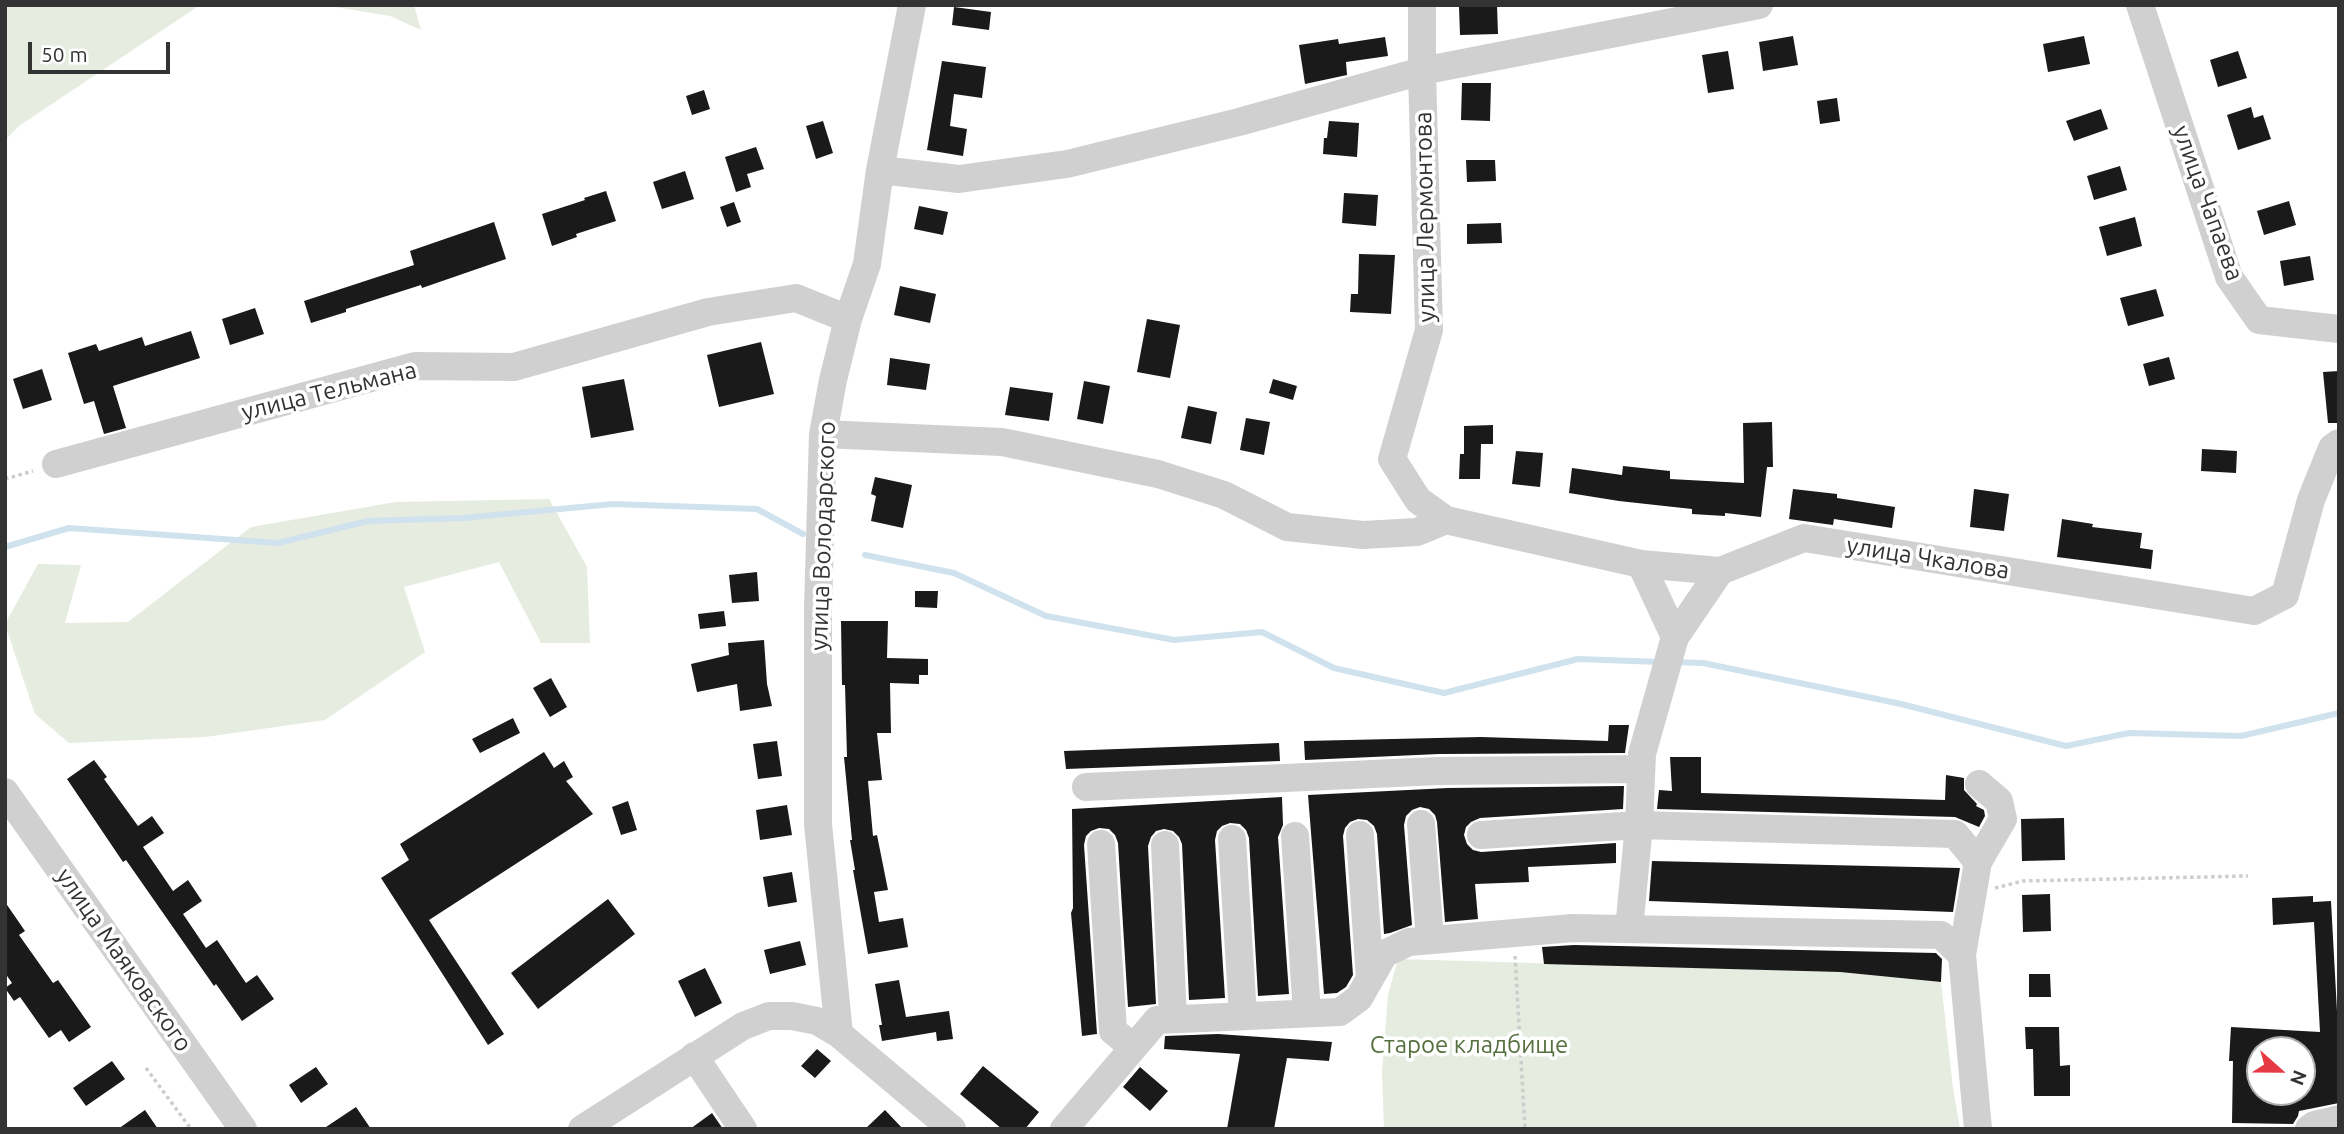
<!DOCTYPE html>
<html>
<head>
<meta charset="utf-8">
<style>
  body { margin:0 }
  #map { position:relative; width:2344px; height:1134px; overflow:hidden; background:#fff; font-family:Ubuntu,sans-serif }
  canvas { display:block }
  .frame { position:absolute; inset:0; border:7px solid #333; pointer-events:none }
  .north { position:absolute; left:2246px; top:1036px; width:70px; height:70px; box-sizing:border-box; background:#fff; border:2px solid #adadad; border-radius:50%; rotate:111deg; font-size:19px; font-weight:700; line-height:28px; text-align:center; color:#333 }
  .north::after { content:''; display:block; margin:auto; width:24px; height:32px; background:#e63946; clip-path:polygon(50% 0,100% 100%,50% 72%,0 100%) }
  .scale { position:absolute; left:28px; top:42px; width:142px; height:32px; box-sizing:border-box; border:4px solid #333; border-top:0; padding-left:9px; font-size:21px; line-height:24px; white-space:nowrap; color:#333; -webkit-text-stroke:5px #fff; paint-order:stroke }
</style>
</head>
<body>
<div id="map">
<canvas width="2344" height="1134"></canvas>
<div class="frame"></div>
<div class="north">N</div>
<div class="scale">50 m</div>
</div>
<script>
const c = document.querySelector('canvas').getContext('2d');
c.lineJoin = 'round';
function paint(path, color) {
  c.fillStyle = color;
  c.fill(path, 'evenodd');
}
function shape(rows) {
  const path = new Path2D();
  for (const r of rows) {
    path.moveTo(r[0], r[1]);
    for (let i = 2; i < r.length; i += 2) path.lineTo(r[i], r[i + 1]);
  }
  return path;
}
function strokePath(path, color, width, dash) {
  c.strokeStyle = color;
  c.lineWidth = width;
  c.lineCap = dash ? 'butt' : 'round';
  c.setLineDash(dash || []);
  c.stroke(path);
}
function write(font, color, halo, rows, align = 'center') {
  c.font = font + ' Ubuntu,sans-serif';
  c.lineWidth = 7;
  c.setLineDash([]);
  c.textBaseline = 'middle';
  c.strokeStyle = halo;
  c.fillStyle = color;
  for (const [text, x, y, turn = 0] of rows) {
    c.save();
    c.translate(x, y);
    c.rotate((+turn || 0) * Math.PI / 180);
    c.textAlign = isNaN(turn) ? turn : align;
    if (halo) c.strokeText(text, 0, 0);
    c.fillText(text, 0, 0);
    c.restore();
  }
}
const green = shape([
  [5,5,200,5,19,126,5,140],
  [323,5,414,5,421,30,390,16],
  [549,499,587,567,590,643,541,643,499,562,404,587,425,652,325,720,205,737,69,743,35,714,5,624,38,564,81,565,65,623,128,622,251,527,396,502],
  [1398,959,1840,972,1941,982,1953,1088,1960,1129,1384,1129,1382,1072,1388,995]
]);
const stream = shape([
  [5,547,69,528,278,543,368,521,463,518,613,504,757,509,803,534],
  [865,555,954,573,1046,616,1174,640,1262,632,1334,668,1444,693,1578,659,1661,662],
  [1675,662,1703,663,1901,704,2066,746,2129,733,2241,736,2339,713]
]);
const building = shape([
  [1497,5,1498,34,1460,35,1459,7],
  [954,7,991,12,989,30,952,25],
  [1793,36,1798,65,1763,71,1759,42],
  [2084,36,2090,64,2048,72,2043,44],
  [1385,37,1388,56,1346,62,1347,75,1305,84,1299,45,1338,39,1339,44],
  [1728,51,1734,89,1708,93,1702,55],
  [2238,51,2247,78,2218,87,2210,60],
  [942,61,986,67,982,98,954,94,950,126,967,129,963,156,927,150],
  [1462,83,1491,83,1490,121,1461,120],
  [704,90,710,109,692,115,686,96],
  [1837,98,1840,121,1820,124,1817,101],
  [2251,107,2254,118,2263,115,2271,139,2238,150,2227,115],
  [2101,109,2108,129,2074,141,2066,121],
  [823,121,833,153,816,159,806,126],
  [1329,121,1359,123,1357,157,1323,154,1324,138,1327,138],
  [756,147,764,169,747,174,751,187,736,192,725,157],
  [1466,160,1495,160,1496,181,1467,182],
  [2120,166,2127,190,2094,200,2087,176],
  [685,171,694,199,662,209,653,182],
  [606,191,616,221,576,234,577,237,552,246,542,214,585,200,584,198],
  [1344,193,1378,195,1376,226,1342,223],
  [2289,201,2296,225,2264,235,2257,211],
  [734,202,741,222,727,227,720,207],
  [919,206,948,212,943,235,914,229],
  [2135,217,2142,246,2107,256,2099,227],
  [494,222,506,259,422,288,421,285,346,309,346,312,311,323,304,301,414,265,410,251],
  [1501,223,1502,243,1467,244,1467,224],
  [1359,254,1395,255,1391,314,1350,312,1351,294,1358,294],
  [2310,256,2314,280,2284,286,2280,261],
  [900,286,936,294,930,323,894,315],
  [2156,289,2164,316,2128,326,2120,298],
  [255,308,264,334,230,345,222,319],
  [1147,319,1180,325,1170,378,1137,372],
  [191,331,200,358,113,386,126,428,104,434,94,401,84,404,68,353,96,344,99,351,142,337,145,346],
  [761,342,774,394,719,407,707,355],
  [2169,357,2175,379,2149,386,2143,364],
  [890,358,930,364,926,390,887,385],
  [42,369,52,400,23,409,13,379],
  [2339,371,2339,423,2328,423,2323,372],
  [624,379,634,430,591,438,582,387],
  [1273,379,1297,386,1293,400,1269,393],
  [1084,381,1110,386,1103,424,1077,419],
  [1010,387,1053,393,1049,421,1005,415],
  [1188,406,1217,412,1211,444,1181,438],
  [1246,418,1270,422,1264,455,1240,450],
  [1772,422,1773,467,1767,467,1761,517,1725,513,1725,516,1692,514,1692,509,1619,501,1569,493,1572,468,1622,475,1623,466,1670,471,1670,479,1744,483,1743,423],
  [1493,425,1493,444,1481,444,1480,479,1459,479,1460,454,1464,454,1464,426],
  [2202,449,2237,451,2236,473,2201,471],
  [1516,451,1543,453,1540,487,1512,484],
  [875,477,912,485,903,528,871,521,876,496,871,494],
  [1793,489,1837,494,1837,498,1895,507,1892,528,1834,519,1833,525,1789,519],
  [1974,489,2009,494,2004,531,1970,527],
  [2062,519,2093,524,2092,527,2142,533,2140,548,2153,550,2151,569,2057,557],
  [757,572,759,601,732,603,729,575],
  [915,591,938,591,937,608,915,607],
  [724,611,726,626,700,629,698,614],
  [841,621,888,621,887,658,928,659,928,675,919,675,919,684,890,683,891,733,877,733,882,780,868,781,873,836,877,835,888,890,874,892,879,922,903,918,908,947,868,954,853,870,855,870,850,840,852,840,844,757,847,757,845,685,842,685],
  [764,640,767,684,772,706,740,711,737,684,697,692,691,664,729,655,728,643],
  [551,678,567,707,550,717,533,688],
  [513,718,520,733,480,753,472,739],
  [1609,725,1629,725,1625,753,1439,754,1305,760,1304,741,1481,737,1608,741],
  [777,741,782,776,758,779,753,744],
  [1279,743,1280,761,1066,769,1064,751],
  [544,752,554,768,564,761,573,777,566,781,593,814,429,920,504,1034,488,1045,381,878,409,860,400,844],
  [1670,757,1701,757,1701,793,1945,800,1946,775,1964,778,1964,790,1977,804,1976,806,1984,810,1985,816,1979,827,1955,817,1657,809,1659,790,1672,791],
  [94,760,107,777,104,779,138,826,152,816,164,833,143,847,173,891,188,880,202,901,183,914,206,948,217,940,246,983,257,975,274,999,242,1021,216,984,214,986,126,860,123,862,67,779],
  [1624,786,1623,809,1480,818,1471,822,1466,827,1464,835,1467,844,1473,850,1481,852,1616,843,1616,863,1528,867,1529,882,1475,884,1478,919,1445,922,1437,822,1435,815,1429,809,1420,807,1412,810,1406,816,1404,825,1412,925,1390,933,1384,934,1377,834,1374,826,1367,820,1358,819,1350,822,1345,828,1343,836,1353,975,1346,987,1337,993,1324,994,1308,795,1448,788],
  [1282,797,1283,825,1278,837,1289,994,1258,996,1249,838,1246,830,1240,824,1230,823,1222,826,1217,831,1215,840,1225,998,1189,1000,1182,844,1179,837,1173,831,1164,829,1156,831,1151,837,1148,846,1156,1004,1128,1007,1118,843,1115,835,1109,829,1099,828,1091,831,1086,836,1084,845,1097,1034,1082,1036,1071,913,1073,908,1072,809],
  [628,801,637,830,621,835,612,807],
  [787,805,792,835,760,840,756,810],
  [2064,818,2065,860,2022,861,2021,819],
  [1652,861,1960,868,1953,912,1649,901],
  [792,872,797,902,768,907,763,877],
  [2050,894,2051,931,2023,932,2022,895],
  [2313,896,2313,902,2331,901,2339,1048,2339,1103,2299,1111,2298,1116,2293,1124,2232,1123,2233,1061,2229,1061,2231,1027,2320,1032,2314,922,2273,925,2272,898],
  [2260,1050,2302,1050,2302,1092,2260,1092],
  [608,899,635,934,538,1009,511,973],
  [5,902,25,931,19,935,53,983,58,980,91,1027,69,1042,61,1030,49,1038,20,997,14,1001,5,988,12,983,5,973],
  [800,941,806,965,770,974,764,950],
  [1574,945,1936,953,1942,959,1941,982,1840,972,1544,964,1542,947],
  [705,968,722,1003,695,1017,678,981],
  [2029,974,2050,974,2051,997,2029,997],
  [899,980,906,1017,949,1011,953,1039,937,1041,936,1032,882,1041,879,1025,882,1025,875,984],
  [2025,1027,2059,1027,2060,1066,2070,1065,2070,1096,2034,1096,2033,1049,2026,1049],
  [1218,1034,1332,1042,1329,1061,1287,1058,1274,1129,1227,1129,1240,1054,1164,1049,1165,1036],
  [817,1049,831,1061,815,1078,801,1066],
  [112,1061,125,1079,86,1106,73,1088],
  [983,1066,1039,1112,1025,1129,1002,1129,960,1094],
  [316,1067,328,1084,301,1103,289,1085],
  [1140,1067,1168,1091,1150,1111,1123,1087],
  [356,1107,371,1129,323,1129],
  [145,1110,158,1129,118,1129],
  [885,1110,903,1129,865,1129],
  [712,1113,723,1129,690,1129]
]);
const path = shape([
  [5,479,33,471],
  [1995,888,2023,881,2248,876],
  [1515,956,1525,1129],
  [146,1068,191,1129]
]);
const minor = shape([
  [1422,5,1422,71,1429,330,1392,459,1418,500,1446,520,1641,564,1720,571,1804,538,2254,611,2285,595,2311,500,2332,448,2339,443],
  [2140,5,2229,277,2259,320,2339,329],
  [880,170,959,179,1067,164,1239,122,1422,71,1759,5],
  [823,434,1002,442,1158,474,1224,495,1287,527,1363,535,1417,532,1446,520],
  [56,464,415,366,514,367,708,312,796,298,848,319],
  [1675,637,1720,571],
  [1086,787,1439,771,1641,769],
  [5,792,243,1129],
  [1421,824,1430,940],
  [1360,835,1370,979],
  [1481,835,1639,825,1955,834,1978,862,1962,955,1978,1129],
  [1295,836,1307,1013],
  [1232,839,1243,1016],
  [1101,844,1113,1031,1133,1047],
  [1165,845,1173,1019],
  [1978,862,2003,819,1999,801,1979,784],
  [1629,929,1639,825,1642,754,1675,637,1641,564],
  [839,1034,818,824,818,609,823,434,833,380,848,319,867,264,880,170,912,5],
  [694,1056,743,1129],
  [582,1129,743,1026,769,1016,792,1016,817,1021,839,1034,952,1129],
  [1064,1129,1157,1020,1340,1012,1359,998,1384,954,1409,942,1573,928,1941,935,1962,955],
  [2309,1129,2314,1125,2339,1119]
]);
const streetNames = [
  ["улица Чапаева",2208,203,70],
  ["улица Лермонтова",1425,217,-91],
  ["улица Тельмана",329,391,-14],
  ["улица Володарского",823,536,-88],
  ["улица Чкалова",1928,558,9],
  ["улица Маяковского",124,960,55]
];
const parkNames = [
  ["Старое кладбище",1469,1045]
];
paint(green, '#e6ecdf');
strokePath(stream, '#cfe2ee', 6);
paint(building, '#1a1a1a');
strokePath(path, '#cdcdcd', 3.5, [3.5, 3.5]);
strokePath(minor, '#d0d0d0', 28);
write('24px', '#333', '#fff', streetNames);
write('24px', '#56703f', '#fff', parkNames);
</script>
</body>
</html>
